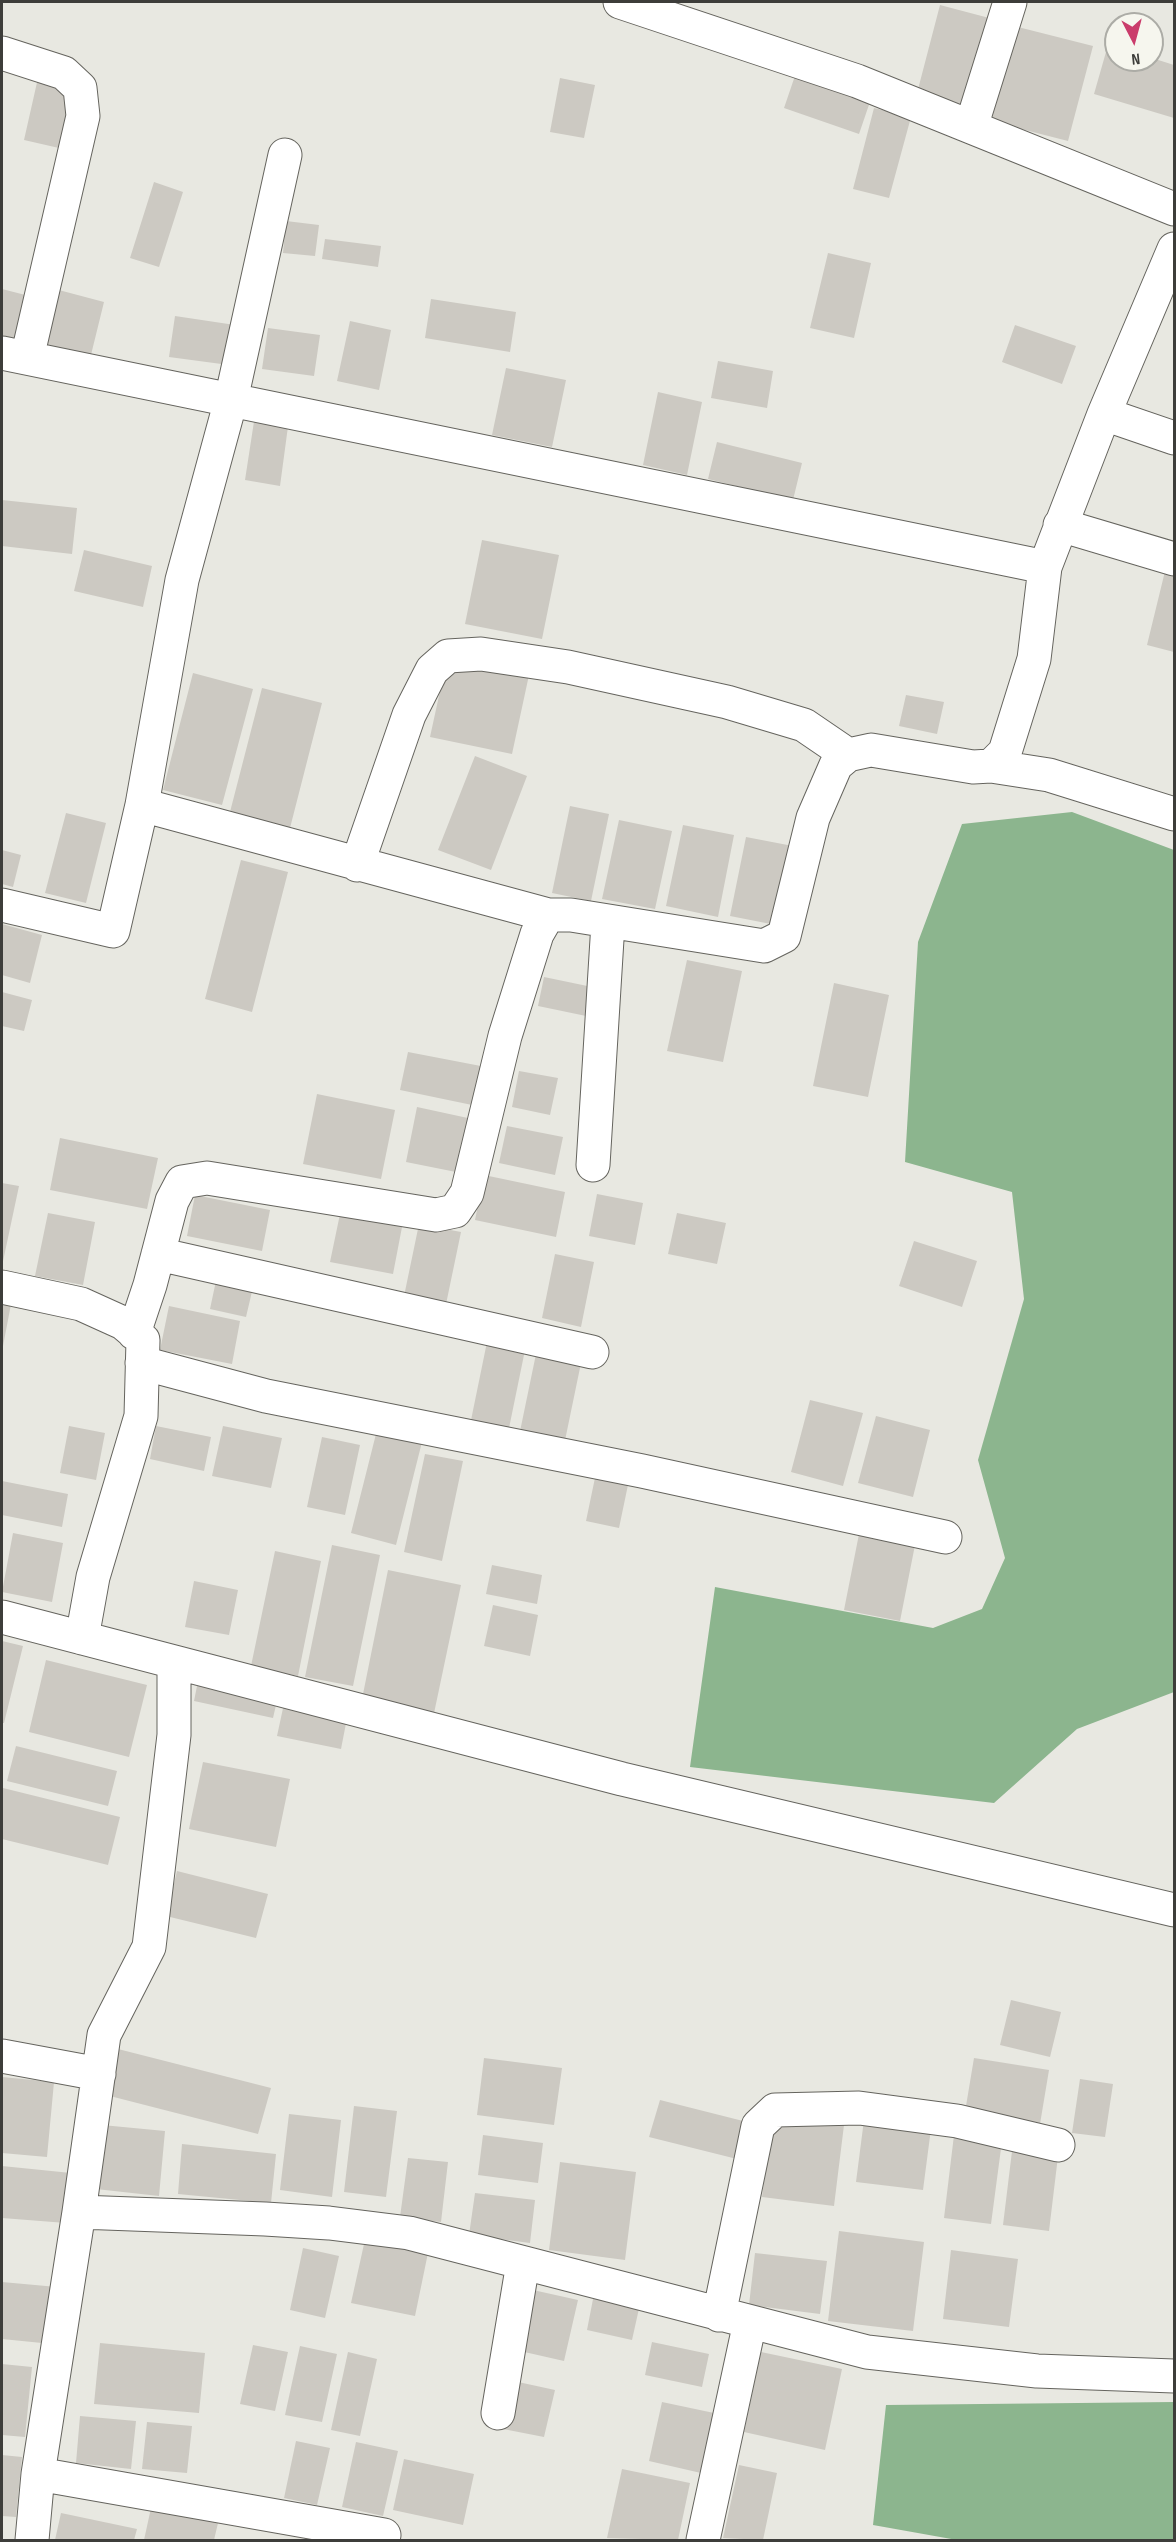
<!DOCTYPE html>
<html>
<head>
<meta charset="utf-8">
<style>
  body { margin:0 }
  #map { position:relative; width:1176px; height:2542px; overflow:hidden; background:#e8e8e1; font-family:"Sofia Sans Condensed",sans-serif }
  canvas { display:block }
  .frame { position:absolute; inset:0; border:3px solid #3d3d3a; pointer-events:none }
  .north { position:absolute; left:1104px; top:12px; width:60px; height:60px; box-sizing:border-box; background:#f6f6ee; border:2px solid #acaca6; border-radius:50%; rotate:174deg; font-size:16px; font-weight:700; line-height:24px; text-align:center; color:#3d3d3a }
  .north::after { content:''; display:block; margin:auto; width:21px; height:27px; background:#ca3c6b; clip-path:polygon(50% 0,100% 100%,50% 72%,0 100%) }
</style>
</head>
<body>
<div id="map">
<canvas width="1176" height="2542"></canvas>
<div class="frame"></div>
<div class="north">N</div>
</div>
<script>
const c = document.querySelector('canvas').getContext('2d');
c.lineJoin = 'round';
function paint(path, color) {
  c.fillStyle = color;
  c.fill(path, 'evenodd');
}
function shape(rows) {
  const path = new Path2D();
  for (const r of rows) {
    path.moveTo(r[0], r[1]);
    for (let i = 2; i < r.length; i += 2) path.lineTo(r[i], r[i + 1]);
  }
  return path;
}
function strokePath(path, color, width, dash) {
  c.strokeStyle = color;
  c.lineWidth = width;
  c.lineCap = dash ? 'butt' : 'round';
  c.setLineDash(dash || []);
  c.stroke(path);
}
const water = shape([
  [1072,812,1174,850,1174,1692,1077,1729,994,1803,690,1767,715,1587,933,1628,982,1609,1005,1558,978,1460,1024,1299,1012,1192,905,1162,918,942,962,824],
  [1174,2402,1174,2540,957,2540,873,2525,886,2405]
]);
const building = shape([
  [940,5,993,19,969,111,916,97],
  [1014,26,1093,46,1068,141,990,121],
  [1108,45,1116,48,1116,60,1152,58,1174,65,1174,118,1094,94],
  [798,67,873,93,859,134,784,108],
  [38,78,74,86,59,148,24,140],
  [560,78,595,85,584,138,550,132],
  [874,108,911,117,889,198,853,189],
  [154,182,183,192,159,267,130,258],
  [286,221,319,225,315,256,283,253],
  [325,239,381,246,378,267,322,259],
  [828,253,871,263,854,338,810,328],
  [2,289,37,298,24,346,2,341],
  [55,289,104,302,89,363,40,351],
  [431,299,516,312,510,352,425,338],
  [175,316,235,325,229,365,169,357],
  [350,321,391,330,379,390,337,381],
  [1015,325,1076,346,1062,384,1002,362],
  [268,328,320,335,314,376,262,369],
  [718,361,773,371,767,408,711,398],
  [506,368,566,380,552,447,492,435],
  [658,392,702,402,687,475,643,465],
  [255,415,289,419,280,486,245,480],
  [717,442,802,463,793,500,708,479],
  [2,500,77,508,72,554,2,546],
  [482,540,559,555,542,639,465,624],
  [84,550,152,566,143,607,74,591],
  [1167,563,1174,565,1174,652,1147,645],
  [447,659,529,675,512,754,430,737],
  [193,673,253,689,222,805,163,790],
  [262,688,322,703,290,828,230,812],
  [906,695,944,702,937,734,899,726],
  [475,756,527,776,491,870,438,850],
  [570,806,609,814,591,901,552,893],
  [66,813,106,823,86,903,45,893],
  [619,820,672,831,655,909,602,899],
  [683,825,734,835,718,917,666,906],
  [746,837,798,847,781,926,730,916],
  [2,850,21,855,13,887,2,884],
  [241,860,288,872,252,1012,205,999],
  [2,924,42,935,30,983,2,975],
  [687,960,742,971,723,1062,667,1051],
  [544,977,597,988,591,1017,538,1006],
  [834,983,889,995,868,1097,813,1086],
  [2,992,32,1000,24,1031,2,1026],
  [408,1052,486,1067,477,1106,400,1090],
  [519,1071,558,1078,550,1115,512,1107],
  [317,1094,395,1110,381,1179,303,1164],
  [417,1107,477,1120,466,1174,406,1162],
  [507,1126,563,1137,555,1175,499,1163],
  [60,1138,158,1158,147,1209,50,1190],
  [484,1175,565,1192,556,1237,475,1220],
  [2,1183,19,1186,2,1266],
  [597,1194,643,1203,635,1245,589,1236],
  [195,1195,270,1210,262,1251,187,1236],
  [48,1213,95,1222,83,1285,35,1276],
  [677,1213,726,1223,717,1264,668,1254],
  [340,1214,402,1227,393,1274,330,1262],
  [419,1224,461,1232,445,1309,403,1301],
  [914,1241,977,1261,962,1307,899,1286],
  [555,1254,594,1262,581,1327,542,1318],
  [217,1276,254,1283,246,1317,210,1309],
  [2,1297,12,1299,3,1346,2,1346],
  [169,1306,240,1321,232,1364,160,1350],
  [487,1342,525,1350,508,1433,470,1425],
  [536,1354,581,1363,563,1450,518,1441],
  [810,1400,863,1413,843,1486,791,1472],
  [876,1416,930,1430,913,1497,858,1483],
  [69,1426,105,1433,96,1480,60,1473],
  [156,1426,211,1437,204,1471,150,1459],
  [223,1426,282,1438,271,1488,212,1476],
  [377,1430,422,1442,396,1545,351,1533],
  [322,1437,360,1445,345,1515,307,1507],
  [425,1454,463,1461,442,1561,404,1552],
  [596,1473,629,1480,619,1528,586,1521],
  [2,1481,68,1494,62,1527,2,1515],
  [13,1533,63,1543,52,1602,2,1592],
  [859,1534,915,1545,900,1621,844,1610],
  [332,1545,380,1555,353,1686,305,1677],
  [275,1551,321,1561,298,1676,251,1666],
  [492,1565,542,1575,537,1604,486,1594],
  [388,1570,461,1585,433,1718,361,1704],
  [194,1581,238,1590,229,1635,185,1627],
  [493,1605,538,1615,530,1656,484,1646],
  [2,1641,23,1646,4,1723,2,1723],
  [46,1660,147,1685,129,1757,29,1732],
  [199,1676,279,1692,273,1718,194,1701],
  [285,1699,348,1713,341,1749,277,1736],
  [16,1746,117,1771,108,1806,7,1781],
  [203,1762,290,1779,276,1847,189,1829],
  [3,1788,120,1817,108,1865,2,1839],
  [177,1871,268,1894,256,1938,166,1916],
  [1011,2000,1061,2012,1050,2057,1000,2045],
  [118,2049,271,2088,258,2134,106,2095],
  [484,2058,562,2068,554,2125,477,2115],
  [974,2058,1049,2070,1040,2124,965,2112],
  [2,2077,54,2082,47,2157,2,2153],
  [1080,2079,1113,2084,1105,2137,1072,2133],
  [660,2100,751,2123,741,2160,649,2137],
  [354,2106,397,2111,386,2197,344,2192],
  [865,2112,932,2121,923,2190,856,2182],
  [289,2114,341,2120,332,2197,280,2190],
  [772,2117,844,2125,834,2206,762,2197],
  [102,2125,165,2131,159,2196,96,2189],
  [483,2135,543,2143,538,2183,478,2175],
  [954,2135,1002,2141,991,2224,944,2218],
  [1013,2143,1059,2148,1049,2231,1003,2225],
  [182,2144,276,2154,271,2203,178,2194],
  [408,2158,448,2162,441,2222,400,2217],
  [560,2162,636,2172,625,2260,549,2250],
  [2,2166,71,2173,66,2223,2,2218],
  [475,2193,535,2200,530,2243,469,2235],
  [839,2231,924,2242,913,2331,828,2321],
  [366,2235,429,2248,415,2316,351,2303],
  [303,2248,339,2256,325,2318,290,2310],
  [951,2250,1018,2259,1009,2327,943,2319],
  [755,2253,827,2261,820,2314,749,2305],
  [2,2282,57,2287,52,2344,2,2339],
  [533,2290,578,2300,564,2361,520,2351],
  [594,2294,640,2304,632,2340,587,2330],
  [652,2342,709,2354,702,2387,645,2375],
  [100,2343,205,2353,199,2413,94,2404],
  [253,2345,288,2352,275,2411,240,2404],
  [300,2346,337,2354,322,2422,285,2415],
  [348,2352,377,2359,360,2436,331,2430],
  [761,2352,842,2369,825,2450,744,2432],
  [2,2364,32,2367,25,2437,2,2435],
  [509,2380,555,2390,544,2437,498,2428],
  [662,2402,714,2413,701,2473,649,2461],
  [80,2416,136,2421,131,2469,76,2463],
  [147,2422,192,2426,187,2473,142,2469],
  [296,2441,330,2448,317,2505,284,2498],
  [356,2442,398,2451,383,2516,342,2507],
  [2,2455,22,2457,16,2517,2,2516],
  [404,2459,474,2474,463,2525,393,2510],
  [739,2465,777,2473,763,2540,723,2538],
  [622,2469,690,2483,678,2540,607,2538],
  [151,2508,218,2523,214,2540,144,2540],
  [61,2513,137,2529,134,2540,55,2540]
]);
const minor = shape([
  [620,2,857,81,1174,209],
  [2,53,64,73,80,88,83,116,27,358],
  [971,127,1010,2],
  [2,353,1045,567],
  [1104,414,1174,438],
  [1060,525,1174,559],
  [991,766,1049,775,1174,814],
  [142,805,548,915],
  [357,865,409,715,432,670,448,656,481,654,568,667,727,702,804,725,848,755],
  [2,905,113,931,142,805,182,580,231,400,285,155],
  [593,1165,608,923],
  [158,1254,592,1352],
  [2,1287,81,1304,123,1323,143,1340,141,1416,93,1577,82,1638],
  [134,1333,150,1285,172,1201,182,1182,207,1178,436,1215,455,1211,467,1193,505,1036,537,934,548,915,571,915,764,946,784,936,813,818,836,765,848,755,871,750,973,767,991,766,1005,752,1034,659,1045,567,1104,414,1174,249],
  [142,1363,266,1396,642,1471,945,1537],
  [2,1617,622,1779,1174,1910],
  [2,2056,99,2074],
  [79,2212,265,2219,329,2223,409,2233,867,2352,1037,2371,1174,2376],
  [719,2315,758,2126,775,2110,859,2108,957,2121,1058,2145],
  [498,2413,523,2263],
  [38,2474,384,2535],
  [32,2540,38,2474,79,2212,104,2035,149,1947,174,1735,174,1663],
  [703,2540,750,2322]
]);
paint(water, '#8cb58e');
paint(building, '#ccc9c2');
strokePath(minor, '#65645e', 35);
strokePath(minor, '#fff', 33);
</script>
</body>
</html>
